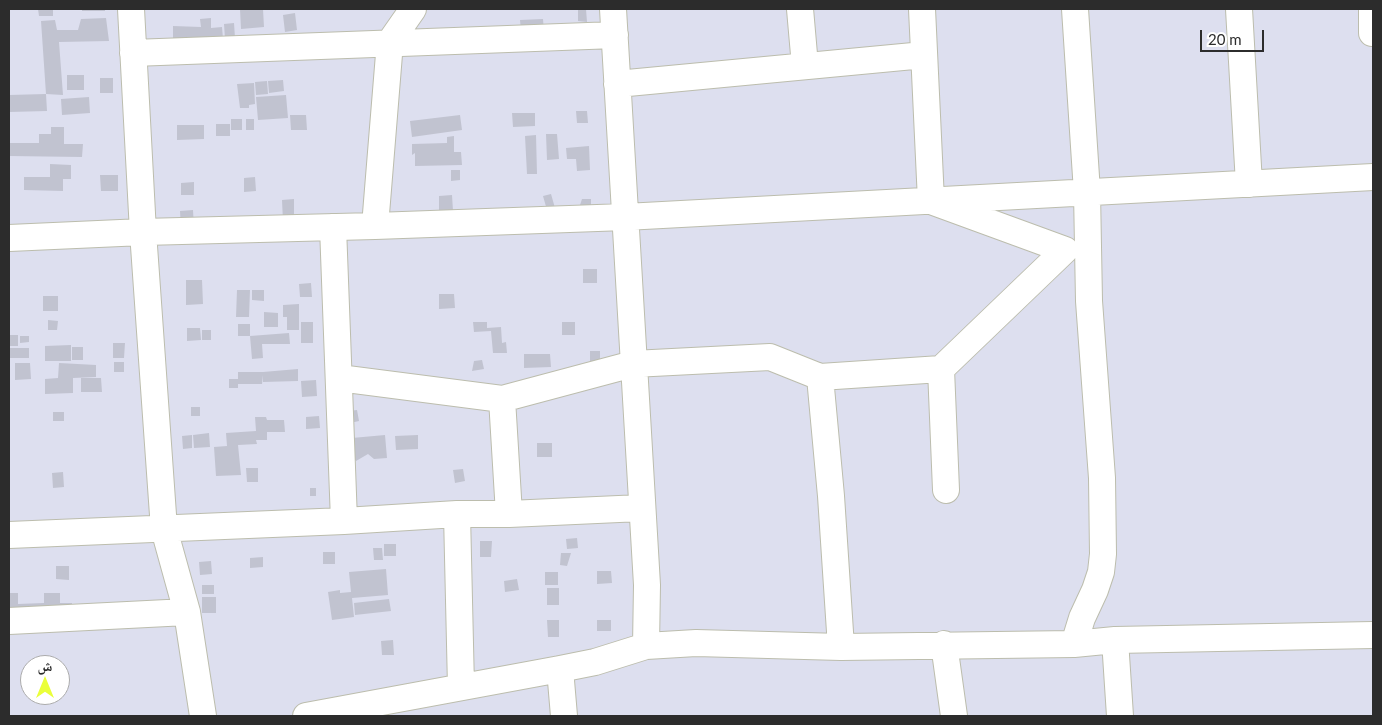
<!DOCTYPE html>
<html>
<head>
<meta charset="utf-8">
<style>
  body { margin:0 }
  #map { position:relative; width:1382px; height:725px; overflow:hidden; background:#dddfef; font-family:Lato,"Noto Naskh Arabic",sans-serif }
  canvas { display:block }
  .frame { position:absolute; inset:0; border:10px solid #2c2c2c; pointer-events:none }
  .north { position:absolute; left:20px; top:655px; width:50px; height:50px; box-sizing:border-box; background:#fff; border:1px solid #ababab; border-radius:50%; rotate:0deg; font-size:14px; font-weight:700; line-height:20px; text-align:center; color:#2c2c2c }
  .north::after { content:''; display:block; margin:auto; width:18px; height:22px; background:#eaff3a; clip-path:polygon(50% 0,100% 100%,50% 72%,0 100%) }
  .scale { position:absolute; left:1200px; top:30px; width:64px; height:22px; box-sizing:border-box; border:2px solid #2c2c2c; border-top:0; padding-left:6px; font-size:15px; line-height:18px; white-space:nowrap; color:#2c2c2c; -webkit-text-stroke:4px #fff; paint-order:stroke }
</style>
</head>
<body>
<div id="map">
<canvas width="1382" height="725"></canvas>
<div class="frame"></div>
<div class="north">ش</div>
<div class="scale">20 m</div>
</div>
<script>
const c = document.querySelector('canvas').getContext('2d');
c.lineJoin = 'round';
function paint(path, color) {
  c.fillStyle = color;
  c.fill(path, 'evenodd');
}
function shape(rows) {
  const path = new Path2D();
  for (const r of rows) {
    path.moveTo(r[0], r[1]);
    for (let i = 2; i < r.length; i += 2) path.lineTo(r[i], r[i + 1]);
  }
  return path;
}
function strokePath(path, color, width, dash) {
  c.strokeStyle = color;
  c.lineWidth = width;
  c.lineCap = dash ? 'butt' : 'round';
  c.setLineDash(dash || []);
  c.stroke(path);
}
const building = shape([
  [38,9,53,9,53,16,39,16],
  [82,9,105,9,105,11,82,11],
  [240,9,263,9,264,27,241,29],
  [578,9,586,9,587,22,578,21],
  [295,13,297,30,285,32,283,15],
  [106,18,109,41,59,42,63,95,46,94,41,21,55,20,57,30,78,30,81,19],
  [211,18,211,28,222,27,223,39,173,44,173,26,201,27,200,19],
  [543,19,544,31,521,31,520,20],
  [234,23,235,38,225,39,224,24],
  [67,75,84,75,84,90,67,90],
  [100,78,113,78,113,93,100,93],
  [283,80,284,91,269,93,268,81],
  [267,81,268,94,256,95,255,82],
  [254,83,255,104,249,105,249,108,240,108,237,84],
  [46,94,47,111,9,112,9,95],
  [286,95,288,118,258,120,256,97],
  [89,97,90,113,62,115,61,99],
  [576,111,587,111,588,123,577,123],
  [512,113,535,113,535,126,513,127],
  [290,115,306,115,307,130,291,130],
  [460,115,462,130,412,137,410,121],
  [231,119,242,119,242,130,231,130],
  [246,119,254,119,254,130,246,130],
  [216,124,230,124,230,136,216,136],
  [177,125,204,125,204,139,177,140],
  [51,127,64,127,64,144,83,144,82,157,9,156,9,143,39,143,39,134,51,134],
  [546,134,557,134,559,159,547,160],
  [536,135,537,174,527,174,525,136],
  [454,136,454,152,461,152,462,165,415,166,415,153,412,155,412,144,447,143,447,137],
  [589,146,590,170,577,171,576,159,567,159,566,148],
  [50,164,71,165,71,179,63,179,63,191,24,190,24,177,50,177],
  [451,170,460,170,460,180,451,181],
  [100,175,118,175,118,191,101,191],
  [255,177,256,191,244,192,244,178],
  [194,182,194,195,181,195,181,183],
  [551,194,555,208,547,210,543,196],
  [452,195,453,211,439,212,439,196],
  [294,199,294,221,283,222,282,200],
  [582,199,591,199,591,208,579,208],
  [193,210,194,228,181,229,180,211],
  [583,269,597,269,597,283,583,283],
  [186,280,202,280,203,304,186,305],
  [311,283,312,297,300,297,299,284],
  [237,290,250,290,249,317,236,317],
  [252,290,264,290,264,301,252,300],
  [439,294,454,294,455,308,439,309],
  [43,296,58,296,58,311,43,311],
  [299,304,299,330,287,330,287,317,283,317,283,305],
  [264,312,278,313,278,327,264,327],
  [48,320,58,321,57,330,48,330],
  [301,322,313,322,313,343,301,343],
  [473,322,487,322,487,328,501,327,502,343,506,342,507,353,493,353,491,331,474,332],
  [562,322,575,322,575,335,562,335],
  [238,324,250,324,250,336,238,336],
  [187,328,200,328,201,340,187,341],
  [202,330,211,330,211,340,202,340],
  [289,333,290,344,262,344,263,358,252,359,250,336],
  [9,335,18,335,18,346,9,346],
  [20,336,29,336,29,342,20,343],
  [113,343,125,343,124,358,113,358],
  [71,345,71,361,45,361,45,346],
  [72,347,83,347,83,360,72,360],
  [9,348,29,348,29,358,9,358],
  [590,351,600,351,600,365,590,365],
  [524,354,550,354,551,367,524,368],
  [482,360,484,369,472,371,474,361],
  [114,362,124,362,124,372,114,372],
  [15,363,30,363,31,379,15,380],
  [59,363,96,365,96,377,73,378,73,393,45,394,45,379,58,378],
  [298,369,298,381,263,382,263,375,262,384,238,384,238,388,229,388,229,379,238,379,238,372,263,372],
  [81,378,101,378,102,392,81,392],
  [316,380,317,396,302,397,301,381],
  [191,407,200,407,200,416,191,416],
  [357,410,359,421,350,423,348,411],
  [53,412,64,412,64,421,53,421],
  [319,416,320,428,306,429,306,417],
  [255,417,266,417,267,420,284,420,285,432,267,432,267,440,256,440,257,444,238,445,241,475,216,476,214,447,227,446,226,433,256,431],
  [209,433,210,447,194,448,193,435],
  [192,435,192,448,183,449,182,436],
  [385,435,387,458,374,459,368,454,356,461,353,456,352,438],
  [418,435,418,449,396,450,395,436],
  [537,443,552,443,552,457,537,457],
  [246,468,258,468,258,482,247,482],
  [463,469,465,481,455,483,453,470],
  [63,472,64,487,53,488,52,473],
  [310,488,316,488,316,496,310,496],
  [577,538,578,548,567,549,566,539],
  [480,541,492,541,491,557,480,557],
  [384,544,396,544,396,556,384,556],
  [373,548,382,548,383,560,374,560],
  [323,552,335,552,335,564,323,564],
  [561,553,571,553,567,566,560,565],
  [263,557,263,567,250,568,250,558],
  [211,561,212,574,200,575,199,562],
  [56,566,69,566,69,580,56,579],
  [386,569,388,595,352,598,354,617,332,620,328,592,340,590,340,593,351,592,349,572],
  [597,571,611,571,612,583,597,584],
  [545,572,558,572,558,585,545,585],
  [517,579,519,590,505,592,504,581],
  [202,585,214,585,214,594,202,594],
  [547,588,559,588,559,605,547,605],
  [9,593,18,593,18,604,44,603,44,593,60,593,60,603,72,603,72,617,9,619],
  [202,597,216,597,216,613,202,613],
  [389,599,391,611,355,615,354,603],
  [547,620,559,620,559,637,548,637],
  [597,620,611,620,611,631,597,631],
  [393,640,394,655,382,655,381,641]
]);
const minor = shape([
  [131,9,143,232,164,529,187,612,203,716],
  [613,9,647,585,646,646,696,643,841,647,1074,644,1115,640,1373,635],
  [800,9,805,66],
  [922,9,931,201,1065,250,941,369,946,490],
  [1239,9,1249,184],
  [1372,9,1372,33],
  [133,53,615,35],
  [617,84,924,55],
  [375,226,390,42,413,9],
  [333,227,344,521],
  [9,238,143,232,375,226,625,217,1373,177],
  [820,377,831,496,841,647],
  [339,378,502,399,633,364,770,357,820,377,941,369],
  [502,399,509,514],
  [457,514,461,687],
  [9,535,344,521,457,514,509,514,641,508],
  [9,621,187,612],
  [1115,640,1120,716],
  [944,644,954,716],
  [1074,644,1082,618,1095,590,1101,572,1103,554,1102,478,1089,301,1087,192,1075,9],
  [560,669,564,716],
  [306,716,560,669,595,662,646,646]
]);
paint(building, '#c1c3d0');
strokePath(minor, '#bcbdad', 28);
strokePath(minor, '#fff', 26);
</script>
</body>
</html>
